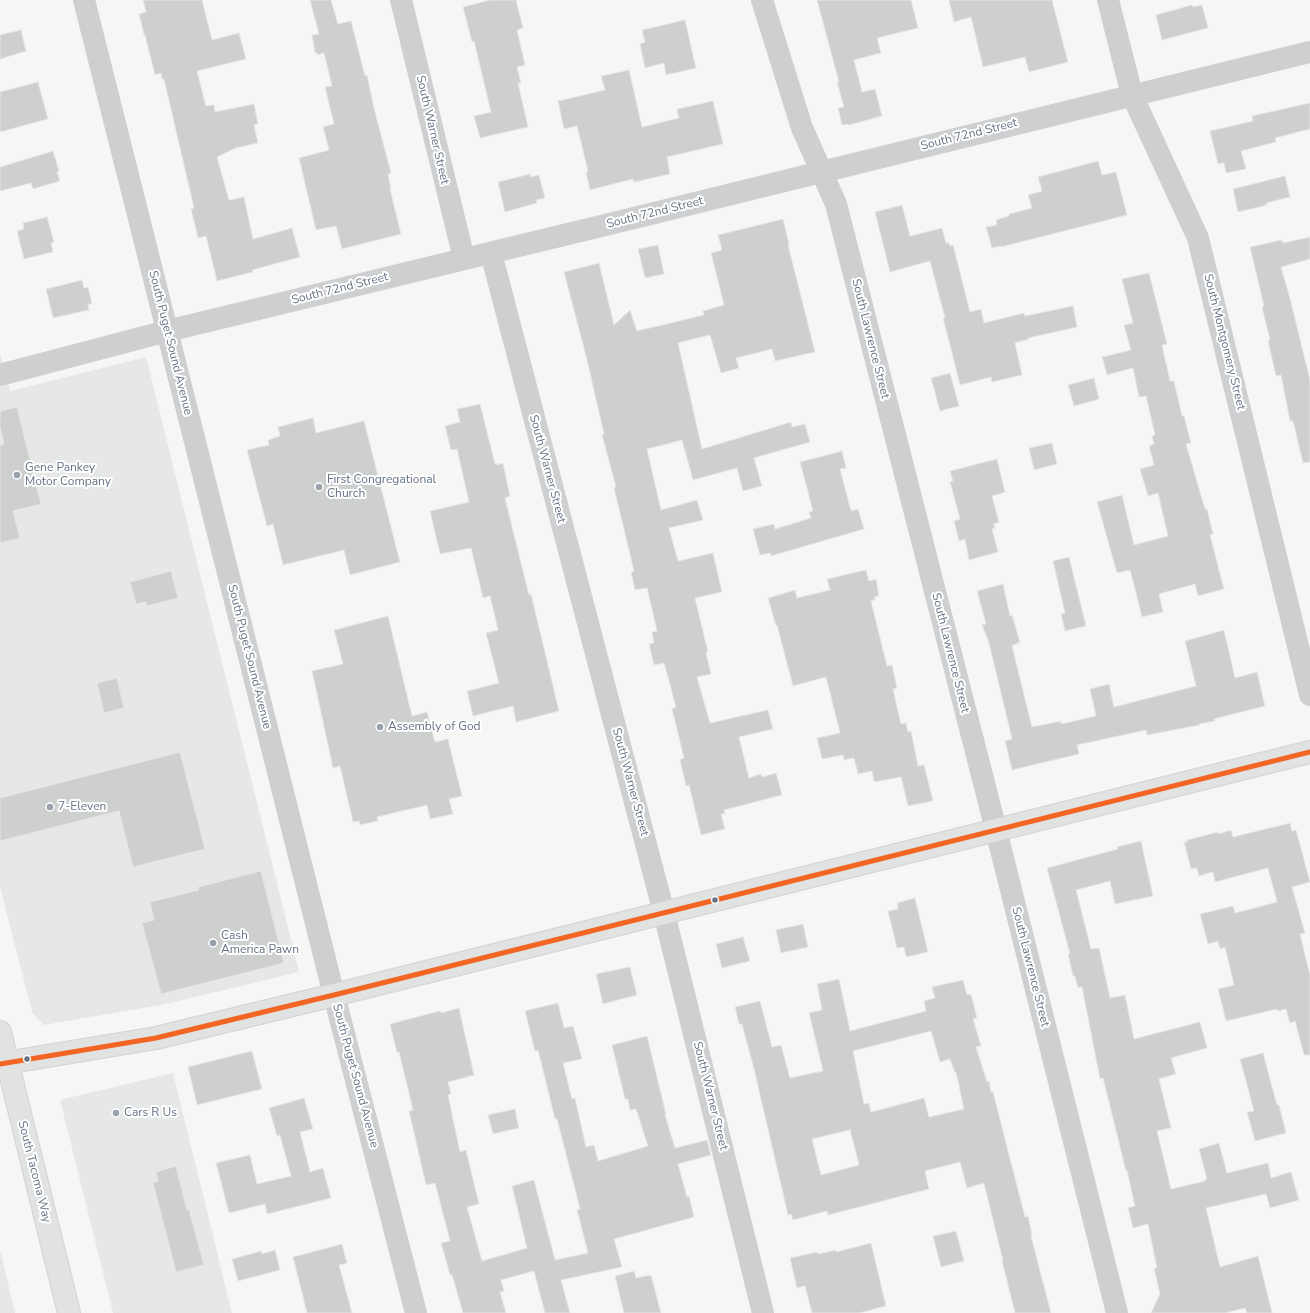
<!DOCTYPE html>
<html>
<head>
<meta charset="utf-8">
<style>
  body { margin:0 }
  canvas { display:block; background:#f6f6f5 }
</style>
</head>
<body>
<canvas width="1310" height="1313"></canvas>
<script>
const c = document.querySelector('canvas').getContext('2d');
c.lineJoin = 'round';
function paint(path, color) {
  c.fillStyle = color;
  c.fill(path, 'evenodd');
}
function shape(rows) {
  const path = new Path2D();
  for (const r of rows) {
    path.moveTo(r[0], r[1]);
    for (let i = 2; i < r.length; i += 2) path.lineTo(r[i], r[i + 1]);
  }
  return path;
}
function strokePath(path, color, width, dash) {
  c.strokeStyle = color;
  c.lineWidth = width;
  c.lineCap = dash ? 'butt' : 'round';
  c.setLineDash(dash || []);
  c.stroke(path);
}
function write(font, color, halo, rows, align = 'center') {
  c.font = font + ' "Nunito Sans",sans-serif';
  c.lineWidth = 4;
  c.setLineDash([]);
  c.textBaseline = 'middle';
  c.strokeStyle = halo;
  c.fillStyle = color;
  for (const [text, x, y, turn = 0] of rows) {
    c.save();
    c.translate(x, y);
    c.rotate((+turn || 0) * Math.PI / 180);
    c.textAlign = isNaN(turn) ? turn : align;
    if (halo) c.strokeText(text, 0, 0);
    c.fillText(text, 0, 0);
    c.restore();
  }
}
const built = shape([
  [0,353,10,391,146,357,299,972,166,1004,44,1025,32,1012,0,887],
  [173,1073,232,1313,113,1313,60,1100],
  [0,1250,15,1313,0,1313]
]);
const building = shape([
  [143,0,202,0,212,40,239,33,246,59,197,71,206,106,214,105,215,112,254,104,258,124,254,125,258,143,236,148,217,157,229,200,244,197,253,239,292,228,300,257,252,270,253,272,217,281,206,236,198,238,191,209,194,208,164,79,162,79,161,73,155,75,145,35,144,35,139,14,146,12,143,0],
  [310,0,331,0,338,24,351,21,365,76,367,75,374,108,391,173,388,174,391,189,390,189,401,234,342,249,336,226,316,230,299,158,329,150,323,127,334,124,325,87,332,86,324,53,317,55,317,52,315,53,312,35,319,34,310,0],
  [490,0,516,0,523,28,517,30,525,65,517,67,521,83,518,83,528,127,480,138,474,116,491,112,474,41,472,42,463,7,490,0],
  [817,0,911,0,918,28,877,38,881,53,854,60,862,92,875,89,882,116,849,125,848,124,842,125,838,108,844,107,837,82,839,82,817,0],
  [949,0,1052,0,1068,62,1029,72,1025,57,983,67,971,17,954,22,949,0],
  [1192,5,1193,7,1202,5,1208,28,1162,40,1156,15,1192,5],
  [685,20,696,68,666,75,664,63,645,68,640,44,645,42,642,30,685,20],
  [21,30,26,51,0,59,0,35,21,30],
  [629,70,642,127,679,118,677,109,713,101,723,144,667,157,670,174,634,182,633,179,590,190,586,172,588,171,577,126,564,129,558,101,605,90,601,76,629,70],
  [38,82,48,119,0,132,0,92,38,82],
  [1310,103,1310,129,1275,138,1276,142,1241,151,1246,169,1226,173,1224,163,1218,164,1210,131,1253,121,1252,116,1310,103],
  [53,151,59,171,57,172,60,181,33,189,31,183,0,191,0,167,53,151],
  [1098,161,1102,175,1116,172,1127,215,1001,247,1001,246,992,248,986,227,997,225,996,220,1009,216,1009,214,1032,208,1028,195,1042,191,1038,177,1098,161],
  [530,174,531,177,539,175,545,198,536,200,537,203,505,212,498,182,530,174],
  [1285,176,1290,197,1266,203,1267,205,1238,212,1233,189,1285,176],
  [902,205,910,236,942,228,946,243,949,243,950,246,953,245,970,312,981,309,984,323,1024,313,1025,316,1073,306,1077,327,1028,338,1029,339,1015,343,1022,375,992,382,991,377,960,385,943,318,945,318,930,261,890,272,875,212,902,205],
  [47,217,54,242,51,243,53,252,24,259,17,231,24,229,23,223,47,217],
  [783,219,789,244,788,245,815,352,775,361,772,349,736,358,739,368,721,373,710,335,678,343,702,449,791,422,792,427,805,424,810,442,754,458,762,486,743,491,737,468,693,480,682,440,647,449,661,510,697,500,703,520,669,528,678,561,713,553,722,592,695,598,708,652,706,653,711,674,697,677,710,723,768,710,773,729,739,737,749,778,761,774,762,777,776,773,782,795,724,810,725,814,721,814,725,829,701,835,689,785,686,786,680,760,684,758,672,709,676,707,664,663,654,665,649,644,654,643,652,632,657,631,647,588,635,590,631,572,634,571,614,488,616,487,602,435,604,434,587,360,564,272,599,263,614,325,630,310,637,331,704,315,703,311,724,305,711,253,722,250,718,235,783,219],
  [1310,237,1310,259,1281,267,1291,302,1310,380,1310,462,1303,463,1293,421,1290,421,1281,375,1276,376,1268,341,1270,340,1262,307,1264,306,1250,247,1282,240,1283,243,1310,237],
  [658,245,664,274,645,278,638,249,658,245],
  [1149,273,1167,344,1162,345,1170,381,1174,381,1182,416,1184,416,1191,443,1186,444,1205,509,1207,509,1213,534,1210,535,1224,589,1198,596,1195,584,1159,594,1163,612,1142,617,1130,570,1117,573,1097,502,1122,495,1134,545,1168,536,1158,493,1148,496,1140,469,1154,465,1149,446,1154,444,1152,436,1155,435,1146,396,1139,397,1133,368,1107,375,1102,357,1131,350,1124,325,1133,323,1122,279,1149,273],
  [82,280,84,288,88,287,92,304,88,304,89,310,53,318,46,289,82,280],
  [950,373,959,406,940,411,931,378,950,373],
  [1094,378,1099,399,1074,406,1068,385,1094,378],
  [480,404,495,464,497,463,497,465,503,463,510,496,505,498,529,595,531,594,559,711,516,722,513,706,473,716,467,691,499,683,486,633,498,630,490,596,483,598,471,548,440,554,430,511,469,502,457,449,451,450,445,426,460,422,457,409,480,404],
  [17,407,41,504,13,511,20,538,0,543,0,445,4,444,0,427,0,411,17,407],
  [313,418,316,433,364,421,400,562,350,575,344,550,283,565,273,524,267,526,247,450,269,445,268,440,280,436,278,427,313,418],
  [1052,443,1057,464,1034,470,1029,448,1052,443],
  [842,451,846,468,840,469,851,511,858,509,864,529,771,556,770,553,760,555,753,529,774,524,775,529,811,518,809,512,813,511,800,462,842,451],
  [997,459,1005,492,992,496,999,522,994,524,995,528,992,529,998,552,969,560,965,539,959,541,954,521,960,519,950,482,953,481,950,471,997,459],
  [1069,557,1086,626,1065,631,1061,614,1065,613,1053,561,1069,557],
  [866,570,869,581,876,579,879,596,874,597,875,600,871,601,887,666,892,665,897,688,893,689,901,724,906,723,908,732,911,731,918,766,924,765,933,801,908,806,901,777,874,782,872,771,858,774,854,758,844,760,843,755,822,759,817,738,840,733,826,677,793,686,777,625,776,626,768,598,795,590,797,598,830,590,827,579,866,570],
  [171,571,178,598,147,606,146,602,136,604,130,582,171,571],
  [1003,584,1010,616,1012,615,1020,642,1012,646,1032,727,1061,721,1061,724,1096,716,1090,689,1109,684,1114,707,1196,686,1185,641,1224,630,1235,678,1257,672,1265,706,1214,719,1215,721,1199,724,1200,725,1147,735,1146,730,1077,745,1079,754,1012,770,1005,741,1012,739,989,643,982,625,986,624,977,591,1003,584],
  [388,616,412,716,427,712,435,742,448,739,462,796,449,799,453,814,430,819,427,805,377,817,378,821,360,825,359,821,353,822,340,766,333,768,312,671,343,664,334,630,388,616],
  [117,678,124,708,104,713,97,683,117,678],
  [180,752,205,849,133,867,119,811,0,841,0,798,180,752],
  [1290,823,1292,831,1296,830,1310,882,1292,887,1305,933,1300,934,1310,975,1310,1055,1304,1055,1295,1021,1290,1023,1286,1009,1278,1011,1277,1009,1226,1021,1218,989,1234,985,1225,947,1220,949,1218,941,1208,944,1200,914,1233,906,1235,913,1277,902,1268,868,1215,882,1213,872,1199,876,1197,868,1191,869,1184,842,1187,842,1187,840,1218,832,1218,834,1231,830,1233,837,1290,823],
  [1141,841,1153,896,1115,904,1110,881,1076,890,1091,949,1099,948,1110,998,1125,995,1134,1039,1200,1022,1207,1048,1171,1058,1176,1074,1159,1079,1171,1128,1157,1131,1171,1189,1205,1181,1205,1180,1207,1179,1199,1149,1219,1143,1227,1173,1268,1163,1271,1178,1291,1172,1299,1200,1270,1208,1266,1194,1206,1208,1220,1267,1258,1256,1272,1313,1247,1313,1245,1308,1225,1313,1151,1313,1160,1294,1154,1268,1157,1268,1148,1224,1133,1228,1128,1208,1135,1206,1127,1170,1126,1171,1103,1078,1100,1079,1082,987,1078,988,1075,976,1073,976,1068,954,1070,954,1047,868,1118,849,1117,847,1141,841],
  [261,871,284,963,161,994,142,923,154,920,150,902,199,890,198,887,261,871],
  [915,898,928,952,906,957,904,947,897,948,888,911,898,909,897,903,915,898],
  [803,924,808,947,781,953,776,930,803,924],
  [743,937,750,961,722,968,716,944,743,937],
  [630,967,637,995,603,1004,596,974,630,967],
  [839,979,850,1031,926,1011,924,1001,935,998,932,987,963,980,967,995,971,994,977,1018,973,1019,981,1046,976,1047,987,1082,989,1081,991,1092,993,1092,1025,1217,1028,1216,1032,1235,1031,1236,1051,1313,1015,1313,1002,1261,1003,1261,984,1183,967,1188,960,1162,925,1171,929,1189,828,1215,827,1211,793,1220,791,1214,788,1215,754,1069,742,1024,739,1024,735,1007,760,1001,772,1047,781,1045,790,1078,823,1071,809,1013,822,1010,817,984,839,979],
  [931,1031,940,1062,950,1059,955,1073,956,1072,964,1109,929,1117,924,1098,871,1112,869,1103,864,1104,853,1051,931,1031],
  [850,1130,859,1165,821,1175,812,1139,850,1130],
  [558,1003,564,1028,573,1026,582,1059,563,1063,572,1099,575,1098,586,1147,594,1145,598,1161,648,1146,636,1109,630,1110,628,1099,625,1099,612,1045,647,1036,664,1106,666,1115,665,1115,675,1148,707,1140,711,1155,678,1164,687,1197,689,1196,694,1217,614,1239,622,1267,561,1280,570,1313,545,1313,534,1271,501,1280,504,1291,500,1292,506,1313,463,1313,452,1275,450,1275,441,1243,450,1241,435,1183,426,1185,409,1111,413,1110,399,1052,397,1053,390,1024,440,1011,441,1013,459,1008,474,1075,448,1082,451,1094,448,1095,460,1152,466,1150,479,1204,467,1207,482,1261,527,1248,512,1186,534,1180,555,1260,588,1253,577,1210,580,1209,578,1201,557,1119,555,1119,538,1050,535,1051,525,1011,558,1003],
  [252,1051,262,1089,197,1105,188,1067,252,1051],
  [1263,1053,1277,1105,1279,1105,1286,1133,1255,1141,1247,1112,1254,1111,1240,1059,1263,1053],
  [304,1098,313,1129,300,1132,310,1172,323,1168,331,1198,267,1214,265,1204,229,1213,216,1163,250,1155,257,1184,291,1176,280,1135,277,1136,269,1108,304,1098],
  [515,1109,519,1128,493,1134,488,1115,515,1109],
  [176,1166,187,1210,189,1209,204,1265,176,1272,153,1183,158,1181,156,1172,176,1166],
  [956,1231,964,1261,941,1267,933,1236,956,1231],
  [871,1243,886,1306,859,1313,812,1313,805,1286,797,1288,790,1258,818,1252,818,1254,836,1250,836,1252,871,1243],
  [342,1244,347,1263,339,1265,352,1313,307,1313,293,1257,342,1244],
  [275,1250,280,1270,238,1281,232,1259,261,1251,262,1254,275,1250],
  [634,1271,636,1278,651,1275,661,1313,624,1313,615,1276,634,1271]
]);
const minor = shape([
  [84,0,334,995,416,1313],
  [401,0,464,259],
  [762,0,802,128,836,204,996,830,1117,1313],
  [1108,0,1132,95,1198,238,1310,695],
  [491,253,664,913,763,1313],
  [0,375,167,331,630,219,1310,52]
]);
const major = shape([
  [0,1032,69,1313],
  [0,1064,156,1038,334,995,1310,752]
]);
const bus1 = shape([
  [0,1064,156,1038,334,995,1310,752]
]);
const markers = [
  [17,475,4,"#98a1ac"],
  [319,487,4,"#98a1ac"],
  [380,727,4,"#98a1ac"],
  [50,807,4,"#98a1ac"],
  [715,900,3.5,"#667385"],
  [213,943,4,"#98a1ac"],
  [27,1059,3.5,"#667385"],
  [116,1113,4,"#98a1ac"]
];
const streetNames = [
  ["South Warner Street",432,130,77],
  ["South 72nd Street",969,135,-14],
  ["South 72nd Street",655,213,-14],
  ["South 72nd Street",340,289,-14],
  ["South Lawrence Street",870,339,76],
  ["South Montgomery Street",1224,342,76],
  ["South Puget Sound Avenue",170,343,76],
  ["South Warner Street",547,469,75],
  ["South Lawrence Street",950,653,76],
  ["South Puget Sound Avenue",249,657,76],
  ["South Warner Street",630,782,75],
  ["South Lawrence Street",1030,967,76],
  ["South Puget Sound Avenue",355,1076,75],
  ["South Warner Street",710,1096,76],
  ["South Tacoma Way",34,1172,76]
];
const poiNames = [
  ["Gene Pankey",25,468],
  ["Motor Company",25,482],
  ["First Congregational",327,480],
  ["Church",327,494],
  ["Assembly of God",388,727],
  ["7-Eleven",58,807],
  ["Cash",221,936],
  ["America Pawn",221,950],
  ["Cars R Us",124,1113]
];
paint(built, '#e6e7e7');
paint(building, '#ced0d0');
strokePath(building, '#e6e6e4', 1);
strokePath(major, '#d2d2d3', 24);
strokePath(minor, '#cecfd0', 22);
strokePath(major, '#e1e2e2', 22);
strokePath(bus1, '#f26522', 5);
for (const [x, y, r, color] of markers) {
  const dot = new Path2D();
  dot.arc(x, y, r, 0, 2 * Math.PI);
  c.fillStyle = color;
  c.fill(dot);
  strokePath(dot, '#fff', 1.5);
}
write('12px', '#667385', '#fff', streetNames);
write('12px', '#667385', '#fff', poiNames, 'left');
</script>
</body>
</html>
